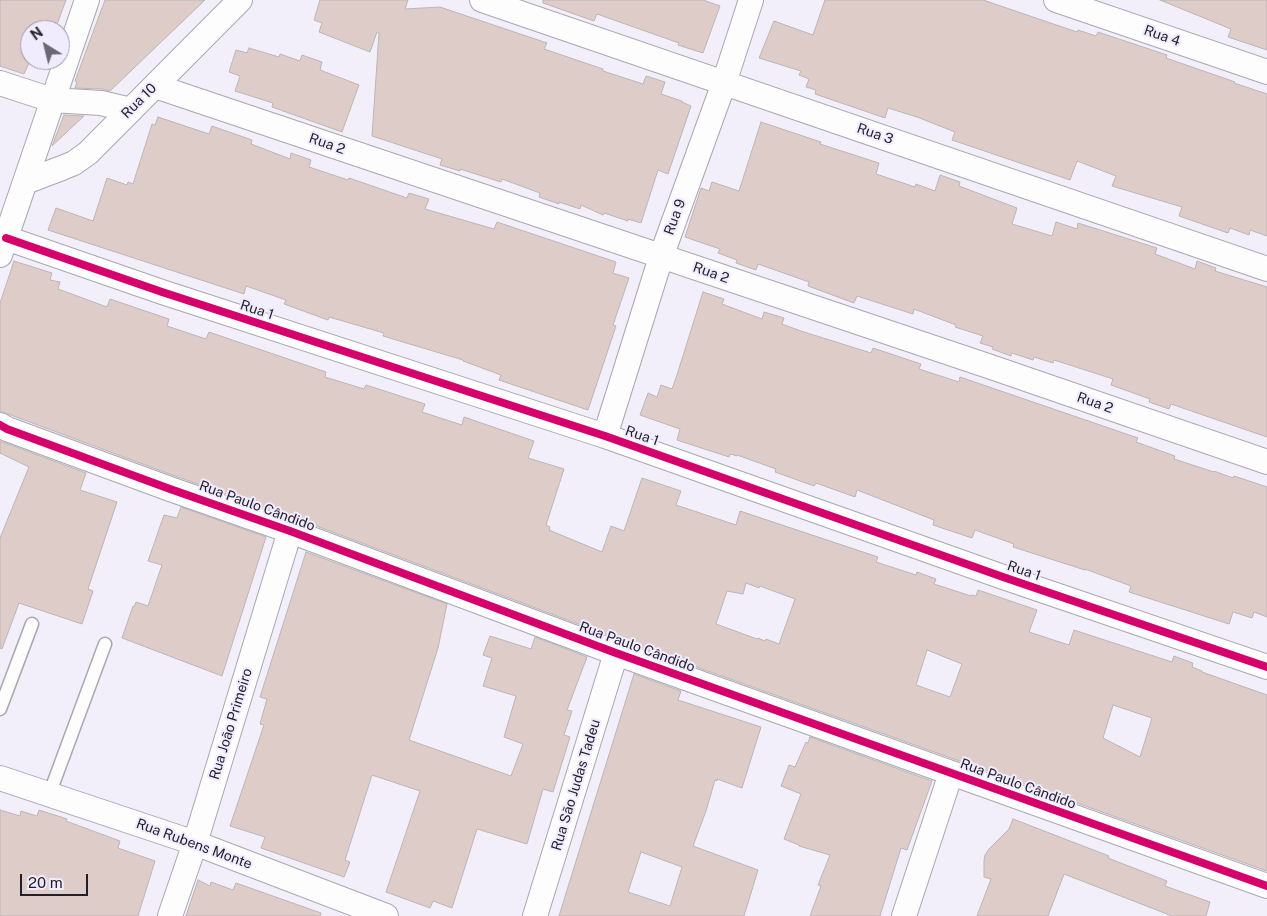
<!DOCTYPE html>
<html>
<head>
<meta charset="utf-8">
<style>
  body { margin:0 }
  #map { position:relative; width:1267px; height:916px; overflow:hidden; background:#f2effa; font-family:"Public Sans",sans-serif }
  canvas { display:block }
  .north { position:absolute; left:20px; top:20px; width:50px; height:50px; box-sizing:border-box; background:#f1ebfe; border:1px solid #9e99a9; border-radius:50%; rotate:324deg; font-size:14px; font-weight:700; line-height:20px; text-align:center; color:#221e2a }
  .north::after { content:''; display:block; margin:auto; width:18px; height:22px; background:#6b6773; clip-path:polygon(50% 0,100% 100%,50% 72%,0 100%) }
  .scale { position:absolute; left:20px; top:874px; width:68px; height:22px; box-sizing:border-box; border:2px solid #221e2a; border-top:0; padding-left:6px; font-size:15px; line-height:18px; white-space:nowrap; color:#221e2a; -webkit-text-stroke:4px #f1ebfe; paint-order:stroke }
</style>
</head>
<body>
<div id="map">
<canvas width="1267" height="916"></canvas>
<div class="north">N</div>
<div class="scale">20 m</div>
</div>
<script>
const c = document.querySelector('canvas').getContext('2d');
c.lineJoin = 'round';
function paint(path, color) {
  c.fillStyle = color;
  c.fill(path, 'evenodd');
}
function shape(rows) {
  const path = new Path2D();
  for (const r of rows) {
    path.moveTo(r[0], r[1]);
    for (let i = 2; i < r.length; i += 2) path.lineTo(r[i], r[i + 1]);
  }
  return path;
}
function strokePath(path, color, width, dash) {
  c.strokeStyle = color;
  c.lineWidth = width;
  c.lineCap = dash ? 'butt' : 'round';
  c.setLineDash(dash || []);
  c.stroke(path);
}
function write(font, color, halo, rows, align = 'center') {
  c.font = font + ' "Public Sans",sans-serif';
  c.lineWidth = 4;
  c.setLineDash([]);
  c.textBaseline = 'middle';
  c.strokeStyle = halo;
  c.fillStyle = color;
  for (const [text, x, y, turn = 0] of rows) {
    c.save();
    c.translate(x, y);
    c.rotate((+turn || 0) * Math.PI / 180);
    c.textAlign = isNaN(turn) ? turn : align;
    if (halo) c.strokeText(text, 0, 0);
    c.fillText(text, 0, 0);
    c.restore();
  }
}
const building = shape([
  [0,0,66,0,55,30,30,30,30,60,35,60,33,65,29,63,24,74,0,66,0,0],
  [105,0,205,0,110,91,102,89,75,88,77,82,75,81,105,0],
  [320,0,408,0,405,9,440,7,547,43,544,49,603,69,603,71,643,84,646,76,665,82,661,94,682,101,682,102,691,106,668,174,658,170,641,223,628,219,628,221,604,213,603,215,581,205,580,209,559,202,559,204,539,197,540,193,502,179,501,182,460,169,460,171,440,165,442,159,372,136,379,33,377,32,370,52,319,32,322,23,314,20,320,0],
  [543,0,703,0,720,6,703,53,678,45,679,43,597,14,594,21,543,3,543,0],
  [825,0,983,0,1077,32,1078,30,1096,36,1098,32,1167,55,1166,58,1235,82,1234,83,1267,94,1267,236,1250,230,1249,235,1230,228,1228,233,1179,216,1182,207,1112,186,1116,176,1077,161,1070,180,952,140,955,132,917,117,888,108,885,118,815,94,816,90,806,87,809,79,799,75,801,71,759,58,774,21,813,35,825,0],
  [1160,0,1267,0,1267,50,1228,37,1231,29,1160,0],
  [249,48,279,57,280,54,300,61,302,55,322,62,320,70,359,85,342,132,272,107,273,103,235,91,240,76,229,72,236,50,247,53,249,48],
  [64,115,84,116,52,146,64,115],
  [158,117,209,134,212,126,252,140,251,144,290,159,291,153,311,160,309,167,348,180,349,178,407,198,409,193,429,199,425,209,494,229,497,222,616,262,613,273,629,278,613,325,616,326,588,410,499,380,501,375,463,361,463,360,383,336,384,333,329,317,328,320,284,304,286,300,246,286,244,294,48,230,56,208,93,221,107,178,127,185,128,182,133,184,152,124,155,125,158,117],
  [761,122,821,142,820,144,879,163,876,174,915,187,916,184,935,191,940,175,960,182,959,186,1017,208,1012,224,1052,236,1056,222,1077,229,1078,223,1157,248,1155,254,1195,269,1197,261,1216,268,1215,271,1267,287,1267,437,1171,404,1169,409,1149,402,1150,399,1111,385,1113,379,1054,360,1053,363,1034,357,1033,360,1012,353,1011,356,992,349,993,347,980,343,983,336,955,327,956,325,914,309,913,314,857,296,854,303,808,286,809,282,758,264,756,270,736,263,737,260,718,253,720,249,685,237,701,188,709,191,712,182,739,191,761,122],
  [14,261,52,273,50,280,60,282,58,289,107,307,110,299,169,319,167,326,206,339,209,332,326,372,325,377,364,389,366,385,425,404,422,412,462,425,464,417,534,441,528,458,564,469,546,525,550,527,549,530,602,552,611,526,624,531,642,478,681,491,676,505,736,525,740,511,878,557,876,562,916,575,917,572,936,579,934,584,971,596,971,595,976,596,978,590,1037,610,1029,632,1069,645,1074,630,1172,662,1174,656,1193,663,1192,667,1202,671,1202,672,1267,695,1267,871,621,640,295,518,175,476,0,411,0,303,14,261],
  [746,583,759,588,760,586,795,599,779,644,766,639,765,641,758,638,757,639,716,624,727,591,743,594,746,583],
  [927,650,962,664,950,697,916,685,927,650],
  [1113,705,1152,718,1140,757,1103,738,1113,705],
  [703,292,724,299,722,304,762,319,764,312,784,318,782,324,801,331,871,353,873,348,921,364,919,369,959,382,960,377,1138,438,1136,442,1175,456,1174,459,1214,472,1214,471,1233,478,1234,476,1267,487,1267,617,1254,612,1252,618,1233,612,1229,624,1129,592,1131,586,1085,569,1085,570,1013,547,1014,544,975,530,972,538,933,525,934,520,857,490,855,497,816,483,814,486,775,472,776,469,737,455,737,456,730,454,729,457,677,440,680,429,640,415,648,393,657,397,661,385,672,389,676,378,703,292],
  [0,441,86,473,80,490,117,502,88,589,93,591,82,624,19,603,2,649,0,648,0,538,29,467,0,453,0,441],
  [181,507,266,537,222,676,122,638,133,606,134,607,136,602,148,606,162,565,148,561,164,515,177,518,181,507],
  [306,552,447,604,438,648,409,740,511,776,523,744,504,737,516,696,483,686,492,658,483,655,490,636,531,649,535,637,587,657,567,710,572,711,564,735,570,737,553,792,543,789,527,844,477,829,452,908,433,901,430,908,386,892,420,791,372,775,345,860,350,862,344,877,261,848,265,837,230,826,264,725,260,724,267,699,260,697,306,552],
  [634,674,681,691,678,700,761,727,742,788,717,779,717,781,715,780,706,811,693,846,758,870,744,916,559,916,634,674],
  [641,852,682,867,670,906,628,892,641,852],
  [810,737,932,781,907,850,901,848,880,916,810,916,821,886,818,885,830,855,799,846,799,845,784,839,801,794,781,786,789,765,795,767,806,742,808,743,810,737],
  [0,810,20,816,21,811,37,816,39,810,67,819,66,821,120,841,118,848,155,861,138,916,0,916,0,810],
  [1013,819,1109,856,1108,858,1167,881,1165,886,1210,902,1206,916,1172,916,1064,874,1048,916,977,916,991,879,984,877,984,861,985,855,989,849,1009,829,1013,819],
  [198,880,210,886,211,882,233,890,236,883,321,913,320,916,186,916,198,880]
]);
const lane = shape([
  [0,709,32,624],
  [49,795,105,644]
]);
const street = shape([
  [482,0,1267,269],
  [1056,0,1267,72],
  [0,83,52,100,101,103,131,110],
  [155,86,991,367,1267,462],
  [25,182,62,168,74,163,88,153,240,0],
  [6,238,162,292,605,436,1003,577,1267,667],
  [0,255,87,0],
  [0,425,7,429,170,489,290,531,616,653,1267,886],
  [605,436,661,257,724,83,751,0],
  [0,778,195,843,386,916],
  [170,916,195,843,290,531],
  [535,916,616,653],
  [904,916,951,773]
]);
const cycleway = shape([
  [6,238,162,292,605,436,1003,577,1267,667],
  [0,425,7,429,170,489,290,531,616,653,1267,886]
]);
const streetNames = [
  ["Rua 4",1162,36,19],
  ["Rua 10",139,101,-45],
  ["Rua 3",875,134,19],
  ["Rua 2",327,144,19],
  ["Rua 9",675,217,-70],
  ["Rua 2",711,273,19],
  ["Rua 1",257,310,18],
  ["Rua 2",1095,403,19],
  ["Rua 1",642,436,19],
  ["Rua Paulo Cândido",257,506,20],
  ["Rua 1",1024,571,19],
  ["Rua Paulo Cândido",637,647,20],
  ["Rua João Primeiro",231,724,-73],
  ["Rua Paulo Cândido",1018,784,20],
  ["Rua São Judas Tadeu",576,785,-73],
  ["Rua Rubens Monte",194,844,20]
];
paint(building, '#ddccc7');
strokePath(building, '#bcb5b7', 1);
strokePath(lane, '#aaa7b1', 15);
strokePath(street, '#aaa7b1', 26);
strokePath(lane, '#fdfdfe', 12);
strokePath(street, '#fdfdfe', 24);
strokePath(cycleway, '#d6006c', 8);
write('14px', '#221e2a', '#f1ebfe', streetNames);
</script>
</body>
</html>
